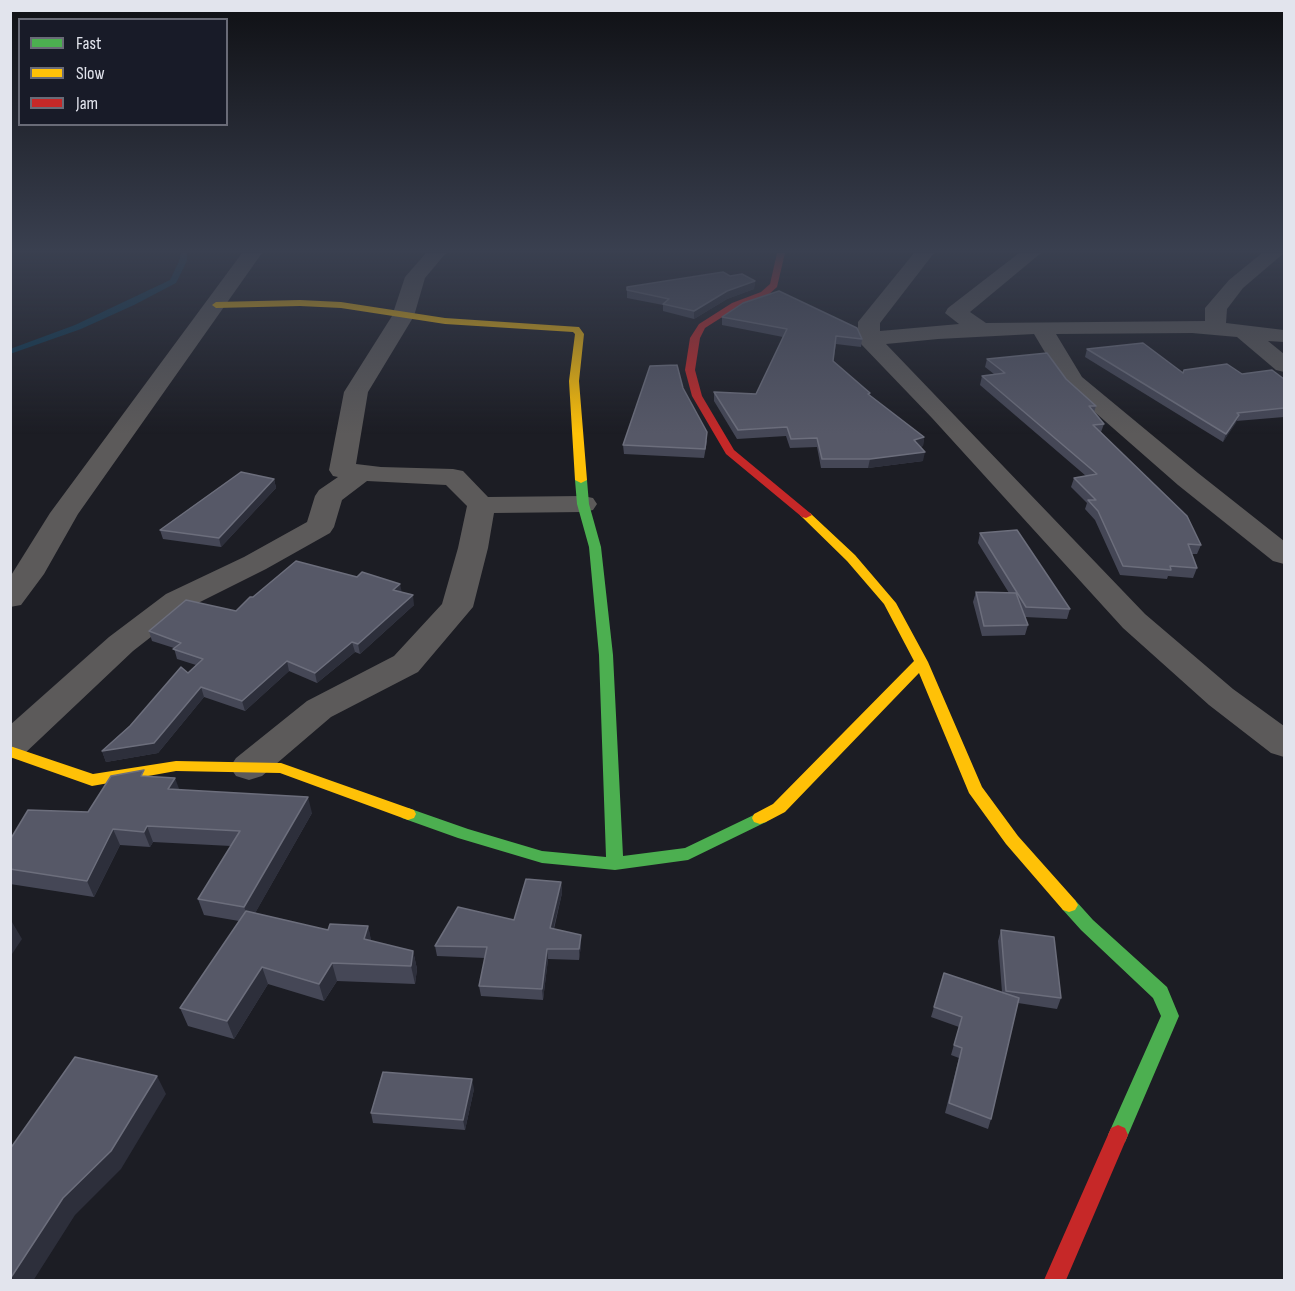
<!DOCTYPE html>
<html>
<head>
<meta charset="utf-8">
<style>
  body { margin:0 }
  #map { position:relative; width:1295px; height:1291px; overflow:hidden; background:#1c1d24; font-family:"Sofia Sans Condensed",sans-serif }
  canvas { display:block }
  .frame { position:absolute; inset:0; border:12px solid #e2e4ed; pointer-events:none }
  .legend { position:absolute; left:18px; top:18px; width:210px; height:108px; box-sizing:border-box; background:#181b28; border:2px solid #696b77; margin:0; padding:8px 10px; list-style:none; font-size:18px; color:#e2e4ed }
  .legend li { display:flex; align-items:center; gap:12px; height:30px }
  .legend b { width:30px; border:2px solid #696b77 }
</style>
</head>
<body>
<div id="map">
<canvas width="1295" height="1291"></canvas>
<div class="frame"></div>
<ul class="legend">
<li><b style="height:8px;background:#4caf50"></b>Fast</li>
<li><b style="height:8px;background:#ffc107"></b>Slow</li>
<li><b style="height:8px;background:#c62828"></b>Jam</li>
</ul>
</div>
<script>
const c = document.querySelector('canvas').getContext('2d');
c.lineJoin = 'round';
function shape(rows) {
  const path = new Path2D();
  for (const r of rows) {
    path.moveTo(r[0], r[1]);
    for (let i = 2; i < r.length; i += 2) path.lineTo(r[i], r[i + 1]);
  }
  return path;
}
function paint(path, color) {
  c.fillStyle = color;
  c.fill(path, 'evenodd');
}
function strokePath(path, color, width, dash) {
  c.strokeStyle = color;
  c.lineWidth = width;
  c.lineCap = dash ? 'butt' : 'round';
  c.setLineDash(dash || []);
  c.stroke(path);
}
const stream = shape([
  [181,253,187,253,187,261,176,283,134,305,81,329,10,354,10,349,75,325,170,280,179,261,181,253]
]);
const street = shape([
  [242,253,262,253,78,514,44,574,21,605,10,607,10,577,50,513,242,253],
  [426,253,446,253,425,278,414,316,368,392,356,464,381,467,453,469,463,471,488,497,583,496,593,498,597,504,593,510,583,512,494,513,488,548,473,607,418,672,331,717,262,776,249,780,236,776,230,767,236,758,307,701,394,656,442,604,458,548,467,506,446,485,367,481,342,500,334,527,330,533,266,569,188,608,133,651,23,755,10,759,10,725,109,637,166,594,244,557,307,522,315,496,319,490,338,477,333,476,329,470,344,392,392,316,405,277,426,253],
  [914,253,934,253,880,323,880,331,959,324,945,313,948,308,1019,253,1041,253,970,312,986,323,1205,321,1205,308,1229,280,1262,253,1284,253,1243,288,1227,309,1226,323,1284,330,1284,342,1268,341,1284,354,1284,372,1276,370,1237,337,1192,333,1056,334,1082,377,1198,473,1284,541,1284,564,1273,561,1178,485,1065,386,1034,334,938,339,886,344,1145,614,1233,689,1284,726,1284,757,1271,753,1209,705,1123,628,932,418,861,344,858,339,858,322,914,253]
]);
const fast = shape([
  [581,477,587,480,589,504,601,547,613,655,623,856,685,848,760,812,766,814,768,818,766,822,688,860,615,870,542,863,458,838,402,818,400,814,402,810,408,808,468,829,542,851,606,857,599,655,589,547,577,504,575,480,581,477],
  [1069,898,1075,900,1093,920,1167,987,1179,1016,1125,1142,1118,1145,1111,1142,1108,1135,1161,1016,1153,998,1081,930,1063,910,1060,905,1063,900,1069,898]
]);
const slow = shape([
  [300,300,341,302,445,318,579,327,584,334,579,381,587,480,581,483,575,480,569,381,575,334,573,332,445,324,341,308,300,306,216,308,212,305,216,302,300,300],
  [806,512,810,513,855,555,896,603,928,662,982,787,1018,836,1075,900,1078,905,1075,910,1069,912,1063,910,1006,844,969,793,919,673,785,812,766,822,760,824,754,822,752,818,754,814,773,804,914,661,884,604,847,561,802,517,800,515,806,512],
  [10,746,93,774,176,761,281,763,414,810,416,814,414,818,408,820,280,773,176,771,92,786,10,757,10,746]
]);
const jam = shape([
  [777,253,785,253,777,287,767,296,738,307,705,328,700,338,695,370,702,396,734,450,810,513,812,515,806,518,802,517,726,454,692,396,685,370,690,338,699,324,732,303,761,292,770,284,777,253],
  [1118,1125,1125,1128,1128,1135,1066,1280,1044,1280,1111,1128,1118,1125]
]);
const wall = shape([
  [730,276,755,281,754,289,727,299,694,319,663,311,663,305,627,298,627,287],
  [722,317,862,339,861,347,836,344,833,362,869,395,924,437,923,446,920,447,923,461,868,468,821,468,817,447,790,448,786,436,737,439,714,401,714,392,756,394,783,337,722,325],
  [1087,349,1183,373,1184,370,1242,374,1284,379,1284,417,1236,421,1223,442,1085,357],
  [987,359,1066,379,1096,406,1094,412,1104,424,1101,432,1201,545,1197,554,1191,554,1197,568,1193,578,1168,576,1167,579,1120,575,1095,520,1085,509,1087,503,1071,487,1074,478,1086,476,980,385,982,376,994,374,985,367],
  [683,388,707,441,704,458,624,454,623,445],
  [274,479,276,488,221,547,163,539,160,530],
  [980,533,1070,609,1067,619,1025,617,1028,625,1025,635,982,636,973,602,976,592,1009,593,978,543],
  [402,592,414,605,360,654,355,652,317,683,289,671,245,711,204,697,158,753,106,762,102,751,196,665,177,659,174,648,152,641,149,631,236,611,253,597],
  [147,776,179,790,312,813,255,913,328,930,368,926,371,941,413,951,417,969,415,984,337,981,324,1001,268,984,234,1039,188,1026,180,1008,239,921,204,915,198,899,231,846,153,842,150,847,120,845,94,897,10,884,10,840,88,812],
  [561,882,562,893,554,929,581,945,579,960,548,959,543,1000,481,996,479,986,485,958,437,956,435,946,514,920],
  [1001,930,1061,998,1057,1009,1018,1003,991,1119,988,1129,945,1113,959,1058,951,1055,959,1027,931,1017,944,973,1002,992,998,941],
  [474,1089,465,1130,373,1123,371,1113]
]);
const shadedWall = shape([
  [755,281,754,289,727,299,694,319,694,311,727,291],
  [1239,415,1236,423,1223,442,1226,434],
  [924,437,923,446,913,448,914,440],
  [925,452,923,461,868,468,870,459],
  [274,479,276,488,221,547,219,538],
  [400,584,402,593,393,590],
  [413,595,414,605,360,654,358,644],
  [352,642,355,652,317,683,315,673],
  [287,661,289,671,245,711,242,701],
  [201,687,204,697,158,753,106,762,102,751],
  [175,778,181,794,168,789],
  [308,797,312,813,250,922,244,907],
  [147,826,153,842,150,847,144,832],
  [113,829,120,845,94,897,87,881],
  [561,882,562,893,551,938,550,928],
  [12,922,22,939,10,957,10,925],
  [368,926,372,944,364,939],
  [581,935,581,945,579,960,579,949],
  [547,949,548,959,543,1000,542,989],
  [413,951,417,969,415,984,411,966],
  [332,963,337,981,324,1001,319,984],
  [262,967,268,984,234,1039,227,1021],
  [157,1076,166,1094,121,1169,75,1215,33,1281,10,1281,10,1279,63,1198],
  [472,1079,474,1089,465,1130,463,1120]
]);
const building = shape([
  [723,272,730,276,742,274,755,281,727,291,694,311,663,304,669,299,627,290,627,287,723,272],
  [779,291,857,328,862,339,836,336,833,361,870,393,868,394,924,437,914,440,925,452,870,459,822,459,817,438,791,439,787,427,738,430,714,392,756,394,787,329,722,317,743,303,779,291],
  [1143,343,1183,373,1184,370,1227,364,1242,374,1272,370,1284,379,1284,408,1237,413,1239,415,1226,434,1087,349,1143,343],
  [1047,353,1066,379,1096,406,1089,406,1104,424,1093,425,1187,516,1201,545,1188,544,1197,568,1170,566,1171,570,1123,566,1098,511,1088,500,1096,500,1074,478,1097,474,982,376,1005,373,987,359,1047,353],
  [677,365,683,388,707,432,705,449,623,445,650,366,677,365],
  [241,472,274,479,219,538,160,530,241,472],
  [1017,530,1070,609,1026,607,980,533,1017,530],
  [296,561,357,577,362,572,400,584,393,590,413,595,358,644,352,642,315,673,287,661,242,701,201,687,154,743,102,751,130,726,181,667,188,673,203,659,173,649,181,643,149,631,186,600,236,611,250,597,253,597,296,561],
  [976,592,1016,593,1028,625,984,626,976,592],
  [144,770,141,776,175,778,168,789,308,797,244,907,198,899,240,831,147,826,144,832,113,829,87,881,10,869,10,840,28,810,88,812,111,776,144,770],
  [526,879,561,882,550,928,581,935,579,949,547,949,542,989,479,986,487,947,435,946,458,907,514,920,526,879],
  [246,911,328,930,330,924,368,926,364,939,413,951,411,966,332,963,319,984,262,967,227,1021,180,1008,246,911],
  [1001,930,1054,937,1061,998,1006,991,1001,930],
  [944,973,1019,998,991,1119,949,1103,962,1048,954,1045,962,1017,934,1007,944,973],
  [75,1057,157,1076,111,1151,63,1198,10,1279,10,1149,75,1057],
  [383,1072,472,1079,463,1120,371,1113,383,1072]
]);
paint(stream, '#0b3851');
paint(street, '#5c5a5a');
paint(fast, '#4caf50');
paint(slow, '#ffc107');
paint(jam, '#c62828');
paint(wall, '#454756');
paint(shadedWall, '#2d2f3b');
paint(building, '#565867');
strokePath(building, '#6c6e7c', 1.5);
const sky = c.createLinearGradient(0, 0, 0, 434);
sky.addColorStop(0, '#0f1014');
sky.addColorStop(0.58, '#3a4050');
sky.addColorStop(1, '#3a405000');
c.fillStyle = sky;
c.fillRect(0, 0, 1295, 434);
</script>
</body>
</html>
